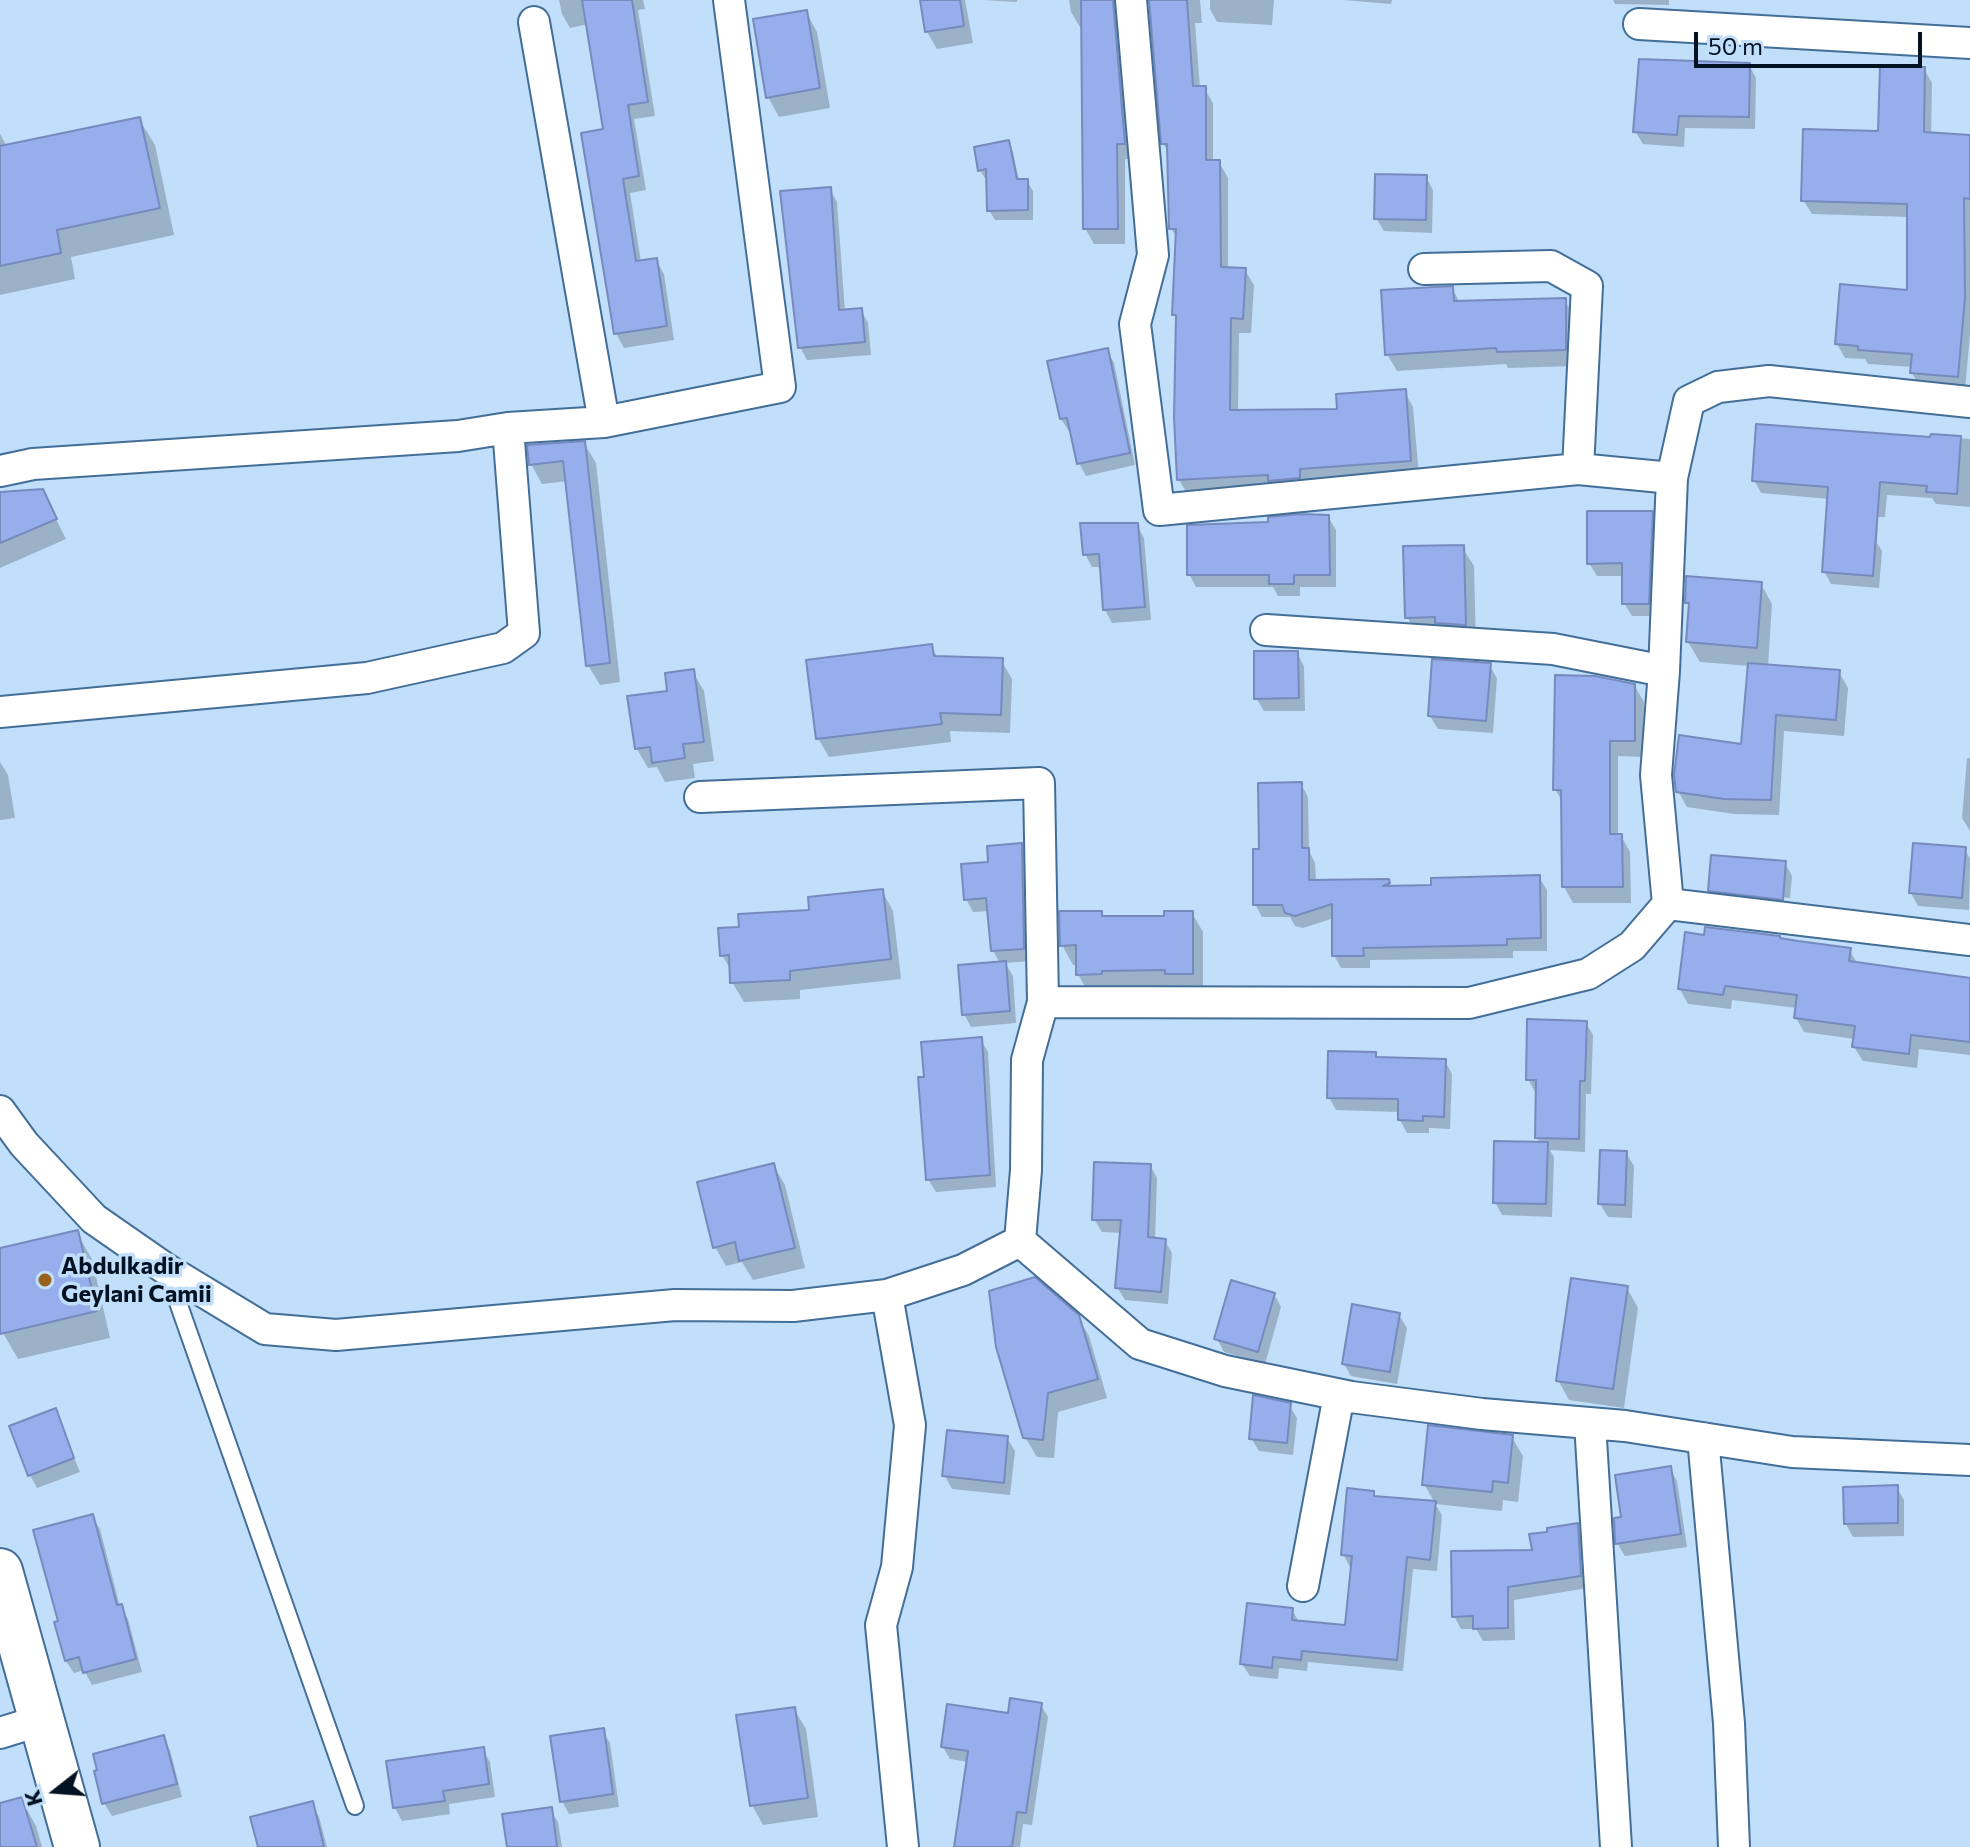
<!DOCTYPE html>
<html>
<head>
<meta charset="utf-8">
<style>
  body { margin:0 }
  #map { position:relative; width:1970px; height:1847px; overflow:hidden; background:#c1defa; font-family:Commissioner,sans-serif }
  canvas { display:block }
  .north { position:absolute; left:16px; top:1751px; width:80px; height:80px; -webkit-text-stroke:6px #c1defa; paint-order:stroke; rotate:253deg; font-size:22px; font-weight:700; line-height:32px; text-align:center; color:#021222 }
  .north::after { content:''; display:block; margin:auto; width:28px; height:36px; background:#021222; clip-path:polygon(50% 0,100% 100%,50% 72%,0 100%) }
  .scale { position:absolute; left:1694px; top:32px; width:228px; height:36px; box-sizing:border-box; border:4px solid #021222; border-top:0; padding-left:10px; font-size:24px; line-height:28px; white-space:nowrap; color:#021222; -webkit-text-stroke:6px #c1defa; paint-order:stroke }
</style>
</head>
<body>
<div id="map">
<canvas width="1970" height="1847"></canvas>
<div class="north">K</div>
<div class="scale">50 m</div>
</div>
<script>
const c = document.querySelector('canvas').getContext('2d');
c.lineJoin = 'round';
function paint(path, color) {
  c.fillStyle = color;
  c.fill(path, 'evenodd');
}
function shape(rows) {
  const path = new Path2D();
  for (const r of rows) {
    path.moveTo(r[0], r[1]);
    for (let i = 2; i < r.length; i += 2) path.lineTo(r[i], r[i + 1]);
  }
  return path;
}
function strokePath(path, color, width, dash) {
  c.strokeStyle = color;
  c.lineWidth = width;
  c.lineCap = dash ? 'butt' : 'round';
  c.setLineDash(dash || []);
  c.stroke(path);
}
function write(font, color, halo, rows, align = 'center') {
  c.font = font + ' Commissioner,sans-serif';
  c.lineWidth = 7;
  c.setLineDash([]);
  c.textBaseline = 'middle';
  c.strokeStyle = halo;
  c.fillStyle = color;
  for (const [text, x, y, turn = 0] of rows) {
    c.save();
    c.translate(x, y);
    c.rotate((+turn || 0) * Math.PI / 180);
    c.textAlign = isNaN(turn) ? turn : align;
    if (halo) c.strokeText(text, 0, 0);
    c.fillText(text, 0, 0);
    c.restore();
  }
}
const shadow = shape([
  [559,0,643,0,645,9,638,10,655,116,634,119,646,190,630,193,641,262,656,260,664,274,674,340,624,348,616,333,605,131,588,24,570,28,562,14],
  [922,0,965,0,973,43,937,49,927,32],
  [983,0,1017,0,1017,2],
  [1069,0,1130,0,1133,159,1125,159,1125,244,1094,244,1085,228,1083,26,1080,27,1071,12],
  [1150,0,1200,0,1202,23,1195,23,1200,88,1204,88,1213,103,1213,162,1219,162,1228,178,1228,269,1245,270,1254,285,1251,333,1239,333,1238,412,1340,411,1404,391,1413,407,1419,476,1188,495,1179,480,1176,417,1178,321,1174,315,1178,240,1171,228,1169,153,1163,143],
  [1210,0,1274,0,1272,25,1217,22,1210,9],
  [1343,0,1392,0,1391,4],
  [1613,0,1669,0,1669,5,1615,4],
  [806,12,817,32,830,108,779,117,768,97],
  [1749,65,1756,78,1755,129,1685,128,1684,147,1643,144,1635,131],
  [1924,69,1932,83,1931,135,1970,137,1970,334,1965,390,1920,387,1912,373,1913,367,1868,364,1865,359,1845,358,1837,344,1909,292,1909,217,1812,214,1803,200,1880,133],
  [139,119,155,145,174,235,71,257,75,279,0,295,0,134,7,147],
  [1008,142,1013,152,1019,181,1027,181,1033,191,1033,220,995,220,989,210,989,180,986,180,980,170,976,149],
  [1426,177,1433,190,1432,233,1384,231,1376,218],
  [830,189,837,202,845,312,861,310,868,323,871,355,807,360,800,347],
  [1452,288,1460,303,1565,300,1574,317,1574,366,1508,368,1506,364,1397,371,1387,354],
  [1107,350,1114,363,1135,465,1086,476,1079,463,1072,431,1069,431,1061,419],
  [1933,436,1970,439,1970,507,1936,504,1932,498,1887,495,1885,517,1878,517,1877,543,1882,551,1879,588,1831,584,1824,571,1830,499,1761,493,1754,480,1932,439],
  [584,443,596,463,620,682,600,685,588,665,568,481,542,484,531,464],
  [42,491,66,539,0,568,0,494],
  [1651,513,1659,526,1655,616,1632,616,1624,603,1624,576,1597,576,1589,563],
  [1328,517,1336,530,1336,587,1300,587,1300,596,1278,596,1273,587,1196,587,1189,574,1270,524],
  [1137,525,1144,538,1151,620,1112,623,1105,610,1102,567,1092,567,1085,554],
  [1462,547,1474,566,1476,644,1419,637,1407,617],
  [1761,584,1772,604,1768,666,1839,672,1848,688,1844,736,1784,731,1779,815,1734,814,1687,807,1678,791,1743,746,1750,666,1700,662,1688,642,1691,610,1687,603],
  [931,646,938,658,1001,660,1012,679,1010,733,950,731,951,742,829,757,818,738],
  [1297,653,1304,666,1305,711,1264,711,1256,698],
  [1489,665,1497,678,1493,733,1438,729,1430,716],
  [692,671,704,691,714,761,693,764,695,778,665,782,657,767,648,768,637,749,669,693],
  [1634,685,1644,702,1643,757,1618,756,1618,836,1621,836,1630,852,1631,903,1573,903,1564,887,1563,803,1555,789],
  [1967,758,1970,758,1970,831,1962,818],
  [0,762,8,775,15,818,0,820],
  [1301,784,1308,797,1309,851,1315,863,1316,881,1388,881,1392,888,1433,887,1539,877,1547,890,1547,951,1513,951,1513,958,1370,960,1370,968,1341,968,1334,955,1334,918,1303,928,1295,926,1290,917,1262,917,1255,904,1261,851],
  [1021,845,1028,858,1030,961,1005,963,1013,976,1016,1023,971,1027,964,1014,1000,963,993,951,989,911,973,912,966,899,990,864],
  [1965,849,1970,859,1969,910,1918,906,1911,893],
  [1785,863,1792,876,1790,898,1715,889,1715,894,1790,902,1790,912,1717,903,1710,890],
  [882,891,893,911,901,979,800,990,800,999,744,1002,732,982,732,972,722,955,741,929],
  [1101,913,1104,918,1166,918,1192,913,1203,932,1203,993,1089,994,1078,974,1078,965,1073,965,1062,945],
  [1781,940,1849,950,1858,964,1970,980,1970,1055,1919,1049,1917,1068,1863,1061,1854,1047,1855,1039,1804,1032,1796,1018,1797,1008,1732,1000,1731,1009,1688,1004,1680,989],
  [1586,1023,1593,1035,1591,1094,1586,1094,1585,1152,1550,1150,1554,1157,1552,1217,1502,1215,1495,1202,1540,1144,1537,1137,1538,1092,1535,1092,1528,1079],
  [981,1040,988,1052,996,1187,936,1192,928,1179],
  [1375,1054,1377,1059,1445,1061,1452,1074,1450,1129,1429,1128,1429,1133,1407,1133,1400,1120,1400,1112,1336,1110,1329,1097],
  [1626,1153,1634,1166,1632,1218,1608,1217,1600,1204],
  [773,1165,785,1185,805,1268,753,1280,742,1262,726,1266,715,1247],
  [1150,1165,1157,1178,1155,1240,1165,1241,1172,1253,1168,1304,1125,1300,1117,1287,1122,1233,1102,1232,1094,1219],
  [77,1233,92,1259,110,1338,18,1359,3,1333,0,1319,0,1250],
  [1627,1288,1638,1308,1624,1408,1569,1400,1558,1380],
  [1274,1294,1281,1307,1265,1364,1224,1352,1217,1339],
  [1399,1315,1407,1328,1397,1384,1351,1376,1344,1364],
  [1077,1316,1089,1336,1107,1398,1058,1412,1054,1458,1037,1457,1025,1437],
  [1289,1405,1297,1418,1293,1455,1259,1451,1251,1438],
  [55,1411,80,1472,37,1488,30,1475],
  [1511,1436,1523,1456,1518,1502,1503,1500,1502,1511,1435,1504,1442,1515,1437,1571,1413,1569,1403,1671,1308,1662,1307,1671,1279,1668,1278,1679,1250,1676,1242,1664,1292,1610,1299,1622,1347,1628,1353,1567,1350,1567,1343,1554,1373,1493,1377,1499,1435,1503,1424,1484],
  [1007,1438,1015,1451,1010,1495,952,1489,945,1476],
  [1670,1469,1677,1481,1687,1547,1625,1556,1617,1543,1623,1518],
  [1897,1488,1904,1500,1904,1536,1853,1537,1846,1524],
  [92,1517,100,1529,120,1607,128,1619,142,1672,92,1685,84,1670,74,1673,66,1661,60,1622],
  [1577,1525,1584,1538,1588,1588,1514,1600,1515,1640,1483,1641,1476,1629,1461,1629,1454,1616,1534,1552],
  [1041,1705,1048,1717,1032,1825,1023,1824,1020,1847,956,1847,969,1762,950,1759,943,1747,1010,1716],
  [794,1709,806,1729,818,1817,763,1825,752,1805],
  [602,1730,610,1743,619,1807,569,1814,562,1801],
  [163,1737,170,1750,182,1797,112,1816,104,1803],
  [482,1749,490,1762,495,1797,449,1804,450,1814,402,1821,395,1808,389,1763],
  [21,1799,36,1826,42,1847,0,1847,0,1806],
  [312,1804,319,1817,327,1847,260,1847],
  [550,1809,558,1822,562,1847,509,1847]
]);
const building = shape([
  [582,0,632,0,648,102,628,105,639,176,623,179,636,261,657,258,667,326,614,334,581,133,603,129,582,0],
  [920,0,960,0,964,26,925,32,920,0],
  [1081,0,1113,0,1125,144,1117,144,1118,229,1083,229,1081,0],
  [1149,0,1187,0,1193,86,1206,86,1206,160,1220,160,1221,267,1246,268,1243,319,1231,318,1230,410,1337,409,1336,394,1406,389,1411,461,1300,469,1300,478,1268,481,1268,475,1177,480,1174,417,1176,315,1172,315,1176,229,1169,229,1167,144,1161,144,1149,0],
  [807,10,820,88,766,98,753,19,807,10],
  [1639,59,1750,63,1749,117,1679,116,1677,135,1633,132,1639,59],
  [1880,66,1925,67,1924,132,1970,135,1970,199,1964,198,1965,298,1958,377,1910,373,1912,354,1858,350,1858,346,1835,344,1840,284,1907,290,1907,204,1801,201,1803,129,1878,131,1880,66],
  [140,117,160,208,57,230,61,253,0,266,0,146,140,117],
  [1009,140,1017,179,1028,179,1028,210,987,211,986,169,978,171,974,147,1009,140],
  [1375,174,1427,175,1426,220,1374,219,1375,174],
  [831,187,839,310,862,308,865,342,798,348,780,191,831,187],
  [1453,286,1454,301,1566,298,1566,350,1497,352,1496,348,1385,355,1381,290,1453,286],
  [1108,348,1130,453,1077,464,1067,418,1060,419,1047,361,1108,348],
  [1756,424,1930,437,1931,434,1961,436,1957,494,1926,492,1927,486,1880,482,1873,576,1822,572,1828,487,1752,481,1756,424],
  [585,441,610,663,586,666,563,461,529,465,527,445,585,441],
  [43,489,57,519,0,543,0,492,43,489],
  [1587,511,1653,511,1649,604,1622,604,1622,563,1587,564,1587,511],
  [1300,514,1329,515,1330,575,1294,575,1294,584,1269,584,1269,575,1187,575,1187,525,1268,522,1268,517,1300,514],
  [1080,523,1138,523,1145,607,1103,610,1099,554,1083,555,1080,523],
  [1464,545,1466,625,1435,623,1435,617,1405,618,1403,546,1464,545],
  [1686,576,1762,582,1757,648,1686,642,1689,603,1685,603,1686,576],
  [932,644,934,656,1003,658,1001,715,940,713,942,724,816,739,806,660,932,644],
  [1254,651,1298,651,1299,698,1254,699,1254,651],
  [1432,659,1491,663,1486,721,1428,716,1432,659],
  [1748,663,1840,670,1836,720,1776,715,1771,800,1724,799,1676,792,1674,775,1679,735,1741,744,1748,663],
  [694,669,704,742,683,744,685,758,652,763,650,747,635,749,627,696,667,691,665,673,694,669],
  [1555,675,1595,676,1635,684,1635,741,1610,741,1610,834,1622,834,1623,887,1562,887,1561,790,1553,790,1555,675],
  [1302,782,1302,848,1309,848,1309,880,1389,879,1390,883,1383,886,1431,885,1431,878,1540,875,1541,938,1507,939,1507,945,1363,948,1364,956,1332,956,1332,904,1295,916,1285,913,1282,905,1253,905,1253,849,1259,849,1258,783,1302,782],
  [1022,843,1024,949,991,951,986,898,964,900,961,864,988,862,987,846,1022,843],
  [1913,843,1966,847,1962,898,1909,893,1913,843],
  [1711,855,1786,861,1783,900,1708,891,1711,855],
  [883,889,891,959,790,971,790,980,730,983,729,955,720,956,718,928,739,927,738,914,809,910,808,897,883,889],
  [1059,911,1102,911,1102,916,1164,916,1164,911,1193,911,1193,974,1165,974,1165,970,1102,971,1102,974,1076,975,1076,945,1060,946,1059,911],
  [1705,927,1780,936,1780,938,1798,941,1851,948,1849,961,1970,978,1970,1042,1911,1035,1909,1054,1852,1047,1855,1026,1794,1018,1797,995,1725,986,1723,995,1678,989,1685,932,1704,935,1705,927],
  [1006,961,1010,1011,962,1015,958,965,1006,961],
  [1527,1019,1587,1021,1585,1081,1580,1081,1579,1139,1535,1138,1536,1080,1526,1080,1527,1019],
  [982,1037,990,1175,926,1180,918,1077,924,1077,921,1042,982,1037],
  [1328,1051,1376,1052,1376,1057,1446,1059,1444,1117,1423,1116,1423,1121,1398,1120,1398,1099,1327,1098,1328,1051],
  [1494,1141,1548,1142,1546,1204,1493,1203,1494,1141],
  [1600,1150,1627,1151,1625,1205,1598,1204,1600,1150],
  [1094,1162,1151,1164,1148,1237,1166,1239,1161,1292,1115,1288,1121,1220,1092,1220,1094,1162],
  [774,1163,795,1248,739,1261,735,1242,713,1248,697,1182,774,1163],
  [78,1230,97,1311,0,1334,0,1248,78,1230],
  [1035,1277,1079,1315,1098,1379,1048,1393,1043,1440,1023,1438,996,1347,989,1291,1035,1277],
  [1571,1278,1628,1286,1613,1389,1556,1381,1571,1278],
  [1231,1280,1275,1293,1258,1352,1214,1339,1231,1280],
  [1352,1304,1400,1313,1390,1372,1342,1364,1352,1304],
  [1253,1395,1291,1403,1287,1443,1249,1439,1253,1395],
  [56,1408,74,1458,28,1476,9,1426,56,1408],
  [1428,1425,1513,1435,1508,1483,1493,1481,1492,1492,1422,1485,1428,1425],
  [947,1430,1008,1436,1004,1483,942,1476,947,1430],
  [1671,1466,1681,1534,1615,1544,1614,1518,1621,1517,1615,1475,1671,1466],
  [1898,1485,1898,1523,1844,1524,1843,1487,1898,1485],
  [1347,1488,1374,1491,1374,1496,1436,1501,1430,1560,1407,1557,1397,1660,1302,1651,1301,1660,1273,1657,1272,1668,1240,1664,1247,1603,1293,1608,1292,1620,1345,1625,1352,1556,1341,1555,1347,1488],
  [93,1514,117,1605,122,1604,136,1659,83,1673,79,1657,65,1661,54,1622,58,1621,33,1530,93,1514],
  [1578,1523,1581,1576,1508,1587,1508,1628,1473,1629,1473,1616,1452,1617,1451,1551,1532,1550,1529,1534,1547,1532,1547,1528,1578,1523],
  [1010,1698,1042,1703,1026,1813,1017,1812,1012,1847,954,1847,968,1751,941,1747,947,1704,1008,1713,1010,1698],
  [795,1707,808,1798,750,1806,736,1715,795,1707],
  [604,1728,613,1794,560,1802,550,1736,604,1728],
  [164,1735,177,1784,102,1804,94,1771,97,1770,93,1754,164,1735],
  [484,1747,489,1784,443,1791,445,1801,393,1808,386,1761,484,1747],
  [22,1797,37,1847,0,1847,0,1803,22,1797],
  [313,1801,324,1847,258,1847,250,1817,313,1801],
  [552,1807,557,1847,507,1847,502,1814,552,1807]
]);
const lane = shape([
  [168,1274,355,1806]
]);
const street = shape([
  [1131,0,1153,255,1135,324,1159,510,1578,469,1672,478],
  [534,22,604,422],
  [1639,24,1970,43],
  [1424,269,1551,266,1587,286,1578,469],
  [0,471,33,464,458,436,508,428,604,422,780,387,729,0],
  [1266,630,1553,649,1664,671],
  [0,712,367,678,503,648,524,633,508,428],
  [700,797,1039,783,1043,1002],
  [1668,904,1970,940],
  [0,1111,24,1144,94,1219,166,1269,265,1329,336,1335,675,1305,793,1306,887,1295,963,1270,1020,1241,1026,1170,1027,1060,1043,1002,1469,1003,1588,974,1632,946,1668,904,1656,775,1664,671,1672,478,1689,401,1718,387,1769,381,1970,402],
  [1020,1241,1140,1344,1225,1371,1351,1397,1482,1414,1625,1426,1792,1452,1970,1460],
  [887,1295,910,1425,897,1567,881,1625,903,1847],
  [1590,1423,1616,1847],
  [1703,1438,1729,1723,1734,1847],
  [1303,1586,1339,1395],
  [0,1733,42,1720]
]);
const secondary = shape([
  [0,1571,77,1847]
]);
const markers = [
  [45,1280,8,"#98621b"]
];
const poiNames = [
  ["Abdulkadir",61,1266],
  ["Geylani Camii",61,1294]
];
paint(shadow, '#0003');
paint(building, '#97aeed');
strokePath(building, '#768abe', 2);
strokePath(lane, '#426e97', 20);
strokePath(street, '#426e97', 34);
strokePath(secondary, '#426e97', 48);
strokePath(lane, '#fff', 16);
strokePath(street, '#fff', 30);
strokePath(secondary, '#fff', 44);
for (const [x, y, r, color] of markers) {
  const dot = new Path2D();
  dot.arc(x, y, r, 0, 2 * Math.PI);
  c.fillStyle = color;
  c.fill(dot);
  strokePath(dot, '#c1defa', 3);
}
write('bold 24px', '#021222', '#c1defa', poiNames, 'left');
</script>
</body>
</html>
